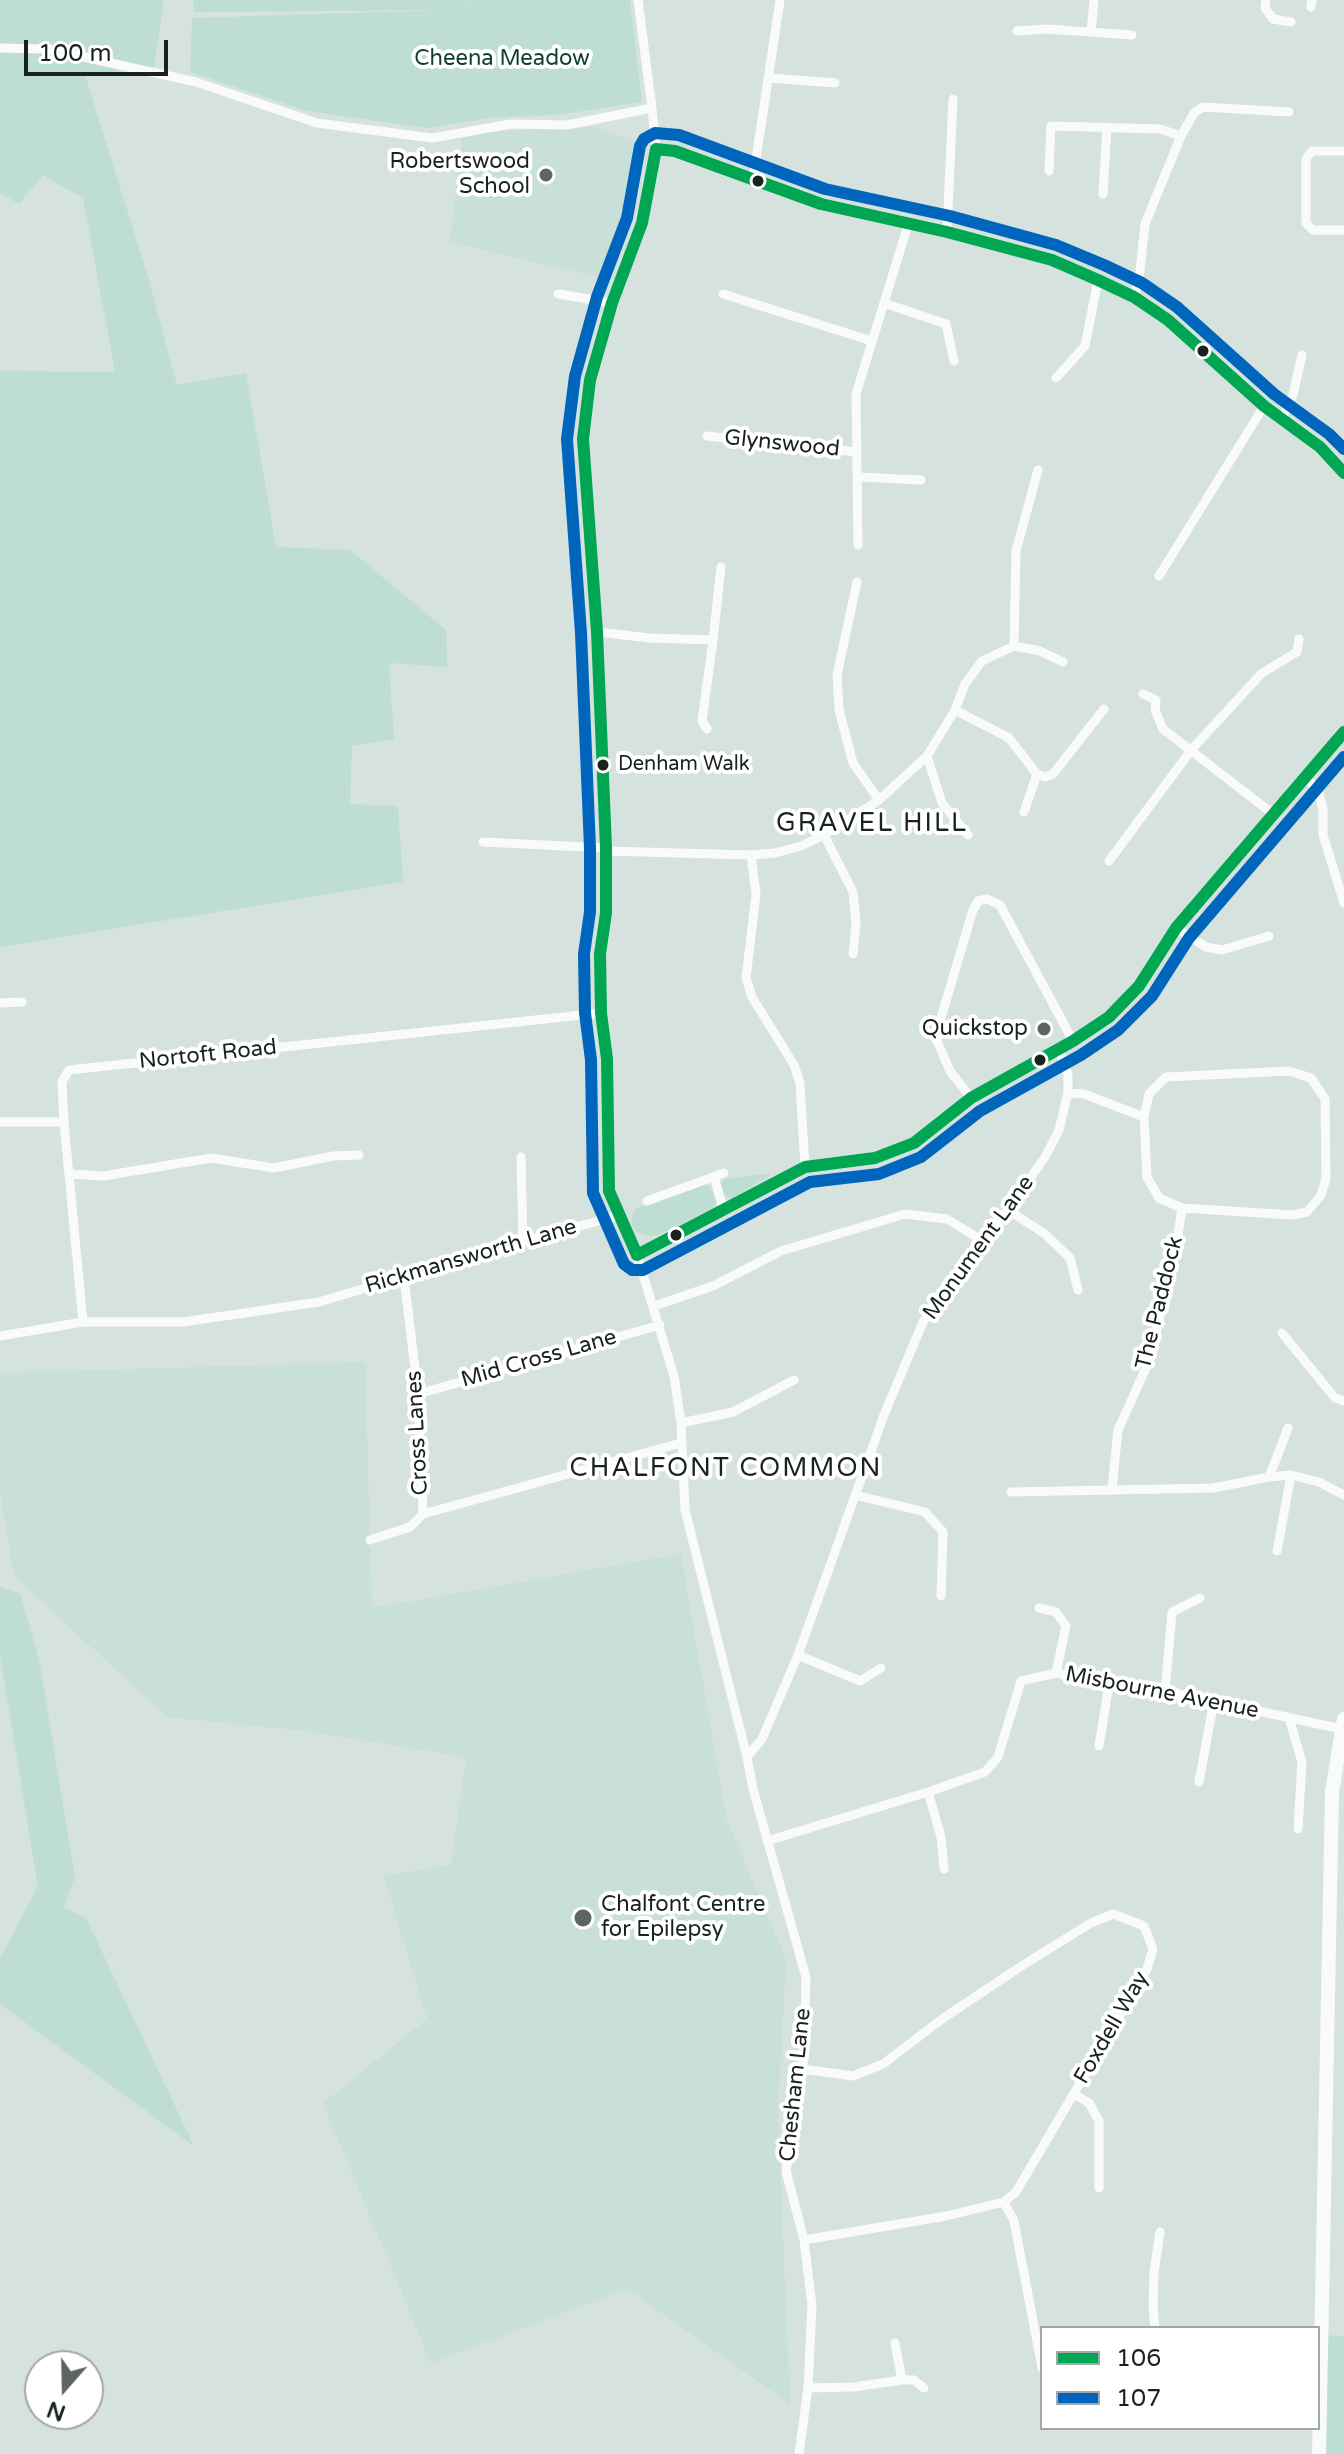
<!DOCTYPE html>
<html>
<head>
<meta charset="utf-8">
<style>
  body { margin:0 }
  #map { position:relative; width:1344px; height:2454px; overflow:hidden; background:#d6e2de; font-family:"Varela Round",sans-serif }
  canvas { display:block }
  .legend { position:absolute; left:1040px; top:2326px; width:280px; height:104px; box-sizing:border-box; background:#fff; border:2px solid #a3a7a5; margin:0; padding:10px 14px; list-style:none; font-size:24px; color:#19221f }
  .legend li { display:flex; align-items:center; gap:16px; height:40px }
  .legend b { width:40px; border:2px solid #a3a7a5 }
  .north { position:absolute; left:24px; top:2350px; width:80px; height:80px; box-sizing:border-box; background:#fff; border:2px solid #a3a7a5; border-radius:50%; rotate:200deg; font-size:22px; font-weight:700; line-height:32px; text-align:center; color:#19221f }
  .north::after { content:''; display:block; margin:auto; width:28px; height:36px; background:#5b6562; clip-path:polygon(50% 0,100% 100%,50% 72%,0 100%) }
  .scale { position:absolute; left:24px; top:40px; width:144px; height:36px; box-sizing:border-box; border:4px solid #19221f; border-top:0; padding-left:10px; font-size:24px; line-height:28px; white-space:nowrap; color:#19221f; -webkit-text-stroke:6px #fff; paint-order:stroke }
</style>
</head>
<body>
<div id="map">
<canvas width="1344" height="2454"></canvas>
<ul class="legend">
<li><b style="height:10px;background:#00a651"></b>106</li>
<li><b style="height:10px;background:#0065bd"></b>107</li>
</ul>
<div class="north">N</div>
<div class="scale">100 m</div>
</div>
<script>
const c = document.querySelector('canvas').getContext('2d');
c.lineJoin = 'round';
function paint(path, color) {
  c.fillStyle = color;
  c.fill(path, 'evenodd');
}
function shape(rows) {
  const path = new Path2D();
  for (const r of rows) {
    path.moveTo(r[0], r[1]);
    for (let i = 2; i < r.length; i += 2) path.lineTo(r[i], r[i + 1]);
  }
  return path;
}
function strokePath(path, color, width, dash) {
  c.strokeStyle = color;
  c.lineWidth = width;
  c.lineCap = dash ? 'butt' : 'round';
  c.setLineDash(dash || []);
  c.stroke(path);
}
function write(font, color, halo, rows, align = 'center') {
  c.font = font + ' "Varela Round",sans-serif';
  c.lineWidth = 8;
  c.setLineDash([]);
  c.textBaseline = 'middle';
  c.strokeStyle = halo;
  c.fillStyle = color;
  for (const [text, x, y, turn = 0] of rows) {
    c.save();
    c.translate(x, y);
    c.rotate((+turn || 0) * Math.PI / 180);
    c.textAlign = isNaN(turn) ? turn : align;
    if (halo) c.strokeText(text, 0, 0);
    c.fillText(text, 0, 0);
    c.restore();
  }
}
const built = shape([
  [590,127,637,141,638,146,630,205,606,279,450,242,462,138,467,137,469,133],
  [365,1362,372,1608,681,1554,726,1818,786,1959,778,2113,790,2404,627,2289,431,2363,323,2103,427,2019,384,1876,451,1865,466,1757,305,1731,167,1717,14,1576,0,1494,0,1373]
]);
const green = shape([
  [0,0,164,0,154,67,85,75,148,277,177,385,246,373,276,547,350,550,446,630,447,667,389,663,394,739,352,746,350,804,398,806,403,882,0,947,0,371,115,372,83,198,43,175,19,204,0,193],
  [194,0,469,0,469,11,470,0,630,0,642,102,557,115,494,117,427,128,307,111,190,72,192,18,449,10,193,12],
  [773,1173,733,1198,722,1195,719,1186,725,1179],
  [702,1183,709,1186,714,1196,716,1202,713,1208,661,1234,650,1236,636,1232,631,1222,634,1210,660,1197],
  [0,1587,20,1593,39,1659,75,1876,64,1908,86,1918,194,2146,0,2004,0,1959,38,1886,0,1656],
  [1320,2335,1344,2336,1344,2454,1316,2454]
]);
const minor = shape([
  [638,0,652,108,656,149,653,174,642,223,612,303,590,380,583,439,597,632,606,848,606,913,600,954,601,1013,607,1059,609,1191,637,1255,674,1376,681,1423,685,1510,747,1757,753,1789,806,1977,804,2057,786,2171,804,2240,812,2306,808,2388,799,2454],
  [1266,0,1265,8,1273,19,1291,22],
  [1311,7,1312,0],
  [1017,31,1047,29,1132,35],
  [1091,32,1094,0],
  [0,48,48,49,196,82,317,123,432,138,511,124,567,125,652,108],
  [769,78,835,83],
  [656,149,675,151,821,204,947,232,1052,260,1098,280,1134,297,1168,320,1264,406,1320,447,1344,473],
  [1344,151,1312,151,1306,159,1306,223,1313,230,1344,230],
  [1049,171,1051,126,1160,129,1181,136],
  [753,179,780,0],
  [1103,194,1107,127],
  [947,232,953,99],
  [558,294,612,303],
  [723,294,872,341],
  [1134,297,1139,280,1145,224,1181,136,1194,113,1203,107,1289,112],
  [884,303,946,324,954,361],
  [1056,378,1085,346,1098,280],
  [1282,419,1293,395,1302,355],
  [707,436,856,452],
  [858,477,921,480],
  [858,545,856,394,908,225],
  [1159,576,1264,406],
  [857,582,837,675,839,710,853,763,879,800],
  [597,632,650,638,713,640,721,567],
  [1014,646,1016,551,1038,470],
  [1143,694,1156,700,1155,710,1163,729,1273,814],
  [955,710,1009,738,1037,774,1045,777,1053,774,1104,709],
  [707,729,702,721,713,640],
  [927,756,942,803,968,835],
  [1304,776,1318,790,1323,809,1323,835,1344,903],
  [1024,812,1037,774],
  [824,835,853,892,856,922,853,954],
  [483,842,606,848],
  [606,851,751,855,775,853,801,846,824,835,879,800,927,756,955,710,965,684,982,661,1014,646,1040,651,1063,662],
  [751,855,756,894,746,978,752,997,794,1065,800,1083,805,1167],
  [1109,861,1192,749,1262,673,1297,652,1299,639],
  [1176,928,1206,947,1222,950,1269,936],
  [0,1003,22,1002],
  [1289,1071,1311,1078,1325,1099,1326,1179,1321,1195,1307,1212,1293,1215,1182,1208,1159,1198,1147,1177,1144,1117,1149,1094,1166,1077,1289,1071],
  [1068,1093,1084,1094,1144,1117],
  [971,1098,950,1071,937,1041,938,1028,973,910,978,901,987,899,1000,905,1073,1041],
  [0,1122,64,1122],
  [521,1157,523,1241],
  [69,1174,103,1176,211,1158,274,1168,333,1156,359,1155],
  [714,1177,724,1211],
  [647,1201,724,1173],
  [1008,1210,1045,1234,1070,1258,1078,1290],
  [637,1255,724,1211,805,1167,875,1158,914,1143,943,1122,971,1098,1073,1041,1109,1017,1139,986,1176,928,1344,732],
  [404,1277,418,1394,423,1514],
  [654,1306,713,1286,781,1251,905,1214,947,1219,983,1241],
  [83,1322,64,1122,62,1082,69,1070,601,1013],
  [1282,1333,1335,1398,1344,1401],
  [0,1336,83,1322,183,1322,319,1302,523,1241,621,1215],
  [418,1394,660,1325],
  [681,1423,733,1412,794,1380],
  [1269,1477,1288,1428],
  [1112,1489,1118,1430,1150,1359,1177,1242,1182,1208],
  [1011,1492,1213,1488,1269,1477,1291,1475,1319,1482,1344,1495],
  [855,1495,925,1512,943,1532,941,1596],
  [370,1540,410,1527,423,1514,681,1443],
  [1277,1551,1291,1475],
  [1039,1608,1056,1612,1066,1626,1056,1673],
  [798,1655,860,1681,881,1668],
  [1165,1691,1172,1612,1200,1598],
  [1289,1718,1302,1762,1298,1829],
  [1099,1746,1109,1684],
  [747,1757,762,1739,798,1655,884,1415,923,1322,1008,1210,1045,1157,1059,1130,1068,1093,1068,1074,1058,1048],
  [1199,1782,1214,1701],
  [928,1792,941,1837,944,1869],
  [767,1841,928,1792,985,1772,998,1757,1021,1681,1056,1673,1109,1684,1165,1691,1342,1729],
  [802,2069,853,2076,883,2064,942,2019,1023,1965,1091,1923,1113,1914,1144,1926,1153,1949,1147,1969,1016,2192,1004,2202,946,2216,804,2240],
  [1074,2094,1089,2103,1099,2121,1099,2188],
  [1004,2202,1014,2221,1042,2368],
  [1155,2328,1153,2307,1154,2273,1160,2232],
  [895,2343,902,2380],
  [808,2388,854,2387,902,2380,914,2380,924,2388]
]);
const highway = shape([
  [1319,2454,1332,1792,1344,1719]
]);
const bus1 = shape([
  [1344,473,1320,447,1264,406,1168,320,1134,297,1098,280,1052,260,947,232,821,204,675,151,656,149,642,223,612,303,590,380,583,439,597,632,606,848,606,913,600,954,601,1013,607,1059,609,1191,637,1255,805,1167,875,1158,914,1143,971,1098,1073,1041,1109,1017,1139,986,1176,928,1344,732]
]);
const bus2 = shape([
  [1344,449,1329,434,1274,394,1177,307,1142,283,1104,265,1056,245,950,216,825,189,679,135,655,133,644,139,640,146,627,218,597,297,575,376,567,439,581,633,590,848,590,912,584,954,585,1013,591,1060,593,1193,624,1264,632,1270,643,1270,810,1182,879,1174,921,1157,980,1111,1081,1055,1118,1030,1152,996,1189,938,1344,757]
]);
const markers = [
  [546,175,8,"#5b6562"],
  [758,181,7,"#19221f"],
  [1203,351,7,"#19221f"],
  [603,765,7,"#19221f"],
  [1044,1029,8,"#5b6562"],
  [1040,1060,7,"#19221f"],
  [676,1235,7,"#19221f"],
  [583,1918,10,"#5b6562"]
];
const busNames = [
  ["Denham Walk",618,765]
];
const parkNames = [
  ["Cheena Meadow",502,59]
];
const poiNames = [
  ["Robertswood",530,162],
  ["School",530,187],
  ["Quickstop",1028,1029],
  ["Chalfont Centre",601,1905,"left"],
  ["for Epilepsy",601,1930,"left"]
];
const streetNames = [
  ["Glynswood",782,444,6],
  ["Nortoft Road",208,1055,-6],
  ["Monument Lane",979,1248,-54],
  ["Rickmansworth Lane",471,1257,-16],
  ["The Paddock",1160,1303,-76],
  ["Mid Cross Lane",539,1359,-16],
  ["Cross Lanes",418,1433,-93],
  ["Misbourne Avenue",1162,1693,11],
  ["Foxdell Way",1112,2028,-60],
  ["Chesham Lane",796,2085,-84]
];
const quarterNames = [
  ["GRAVEL HILL",872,824],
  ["CHALFONT COMMON",726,1469]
];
paint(built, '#c8e0d7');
paint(green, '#bfded2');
strokePath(minor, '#f9fbfa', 9);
strokePath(highway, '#f9fbfa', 14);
strokePath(bus1, '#00a651', 12);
strokePath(bus2, '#0065bd', 12);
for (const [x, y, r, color] of markers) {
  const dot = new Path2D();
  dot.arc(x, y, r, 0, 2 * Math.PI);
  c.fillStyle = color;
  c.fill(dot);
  strokePath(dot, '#fff', 3);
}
write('20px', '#19221f', '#fff', busNames, 'left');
write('22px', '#0d3e30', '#fff', parkNames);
write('22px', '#19221f', '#fff', poiNames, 'right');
write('22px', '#19221f', '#fff', streetNames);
c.letterSpacing = '2px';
write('26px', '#19221f', '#fff', quarterNames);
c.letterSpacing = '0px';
</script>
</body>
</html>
